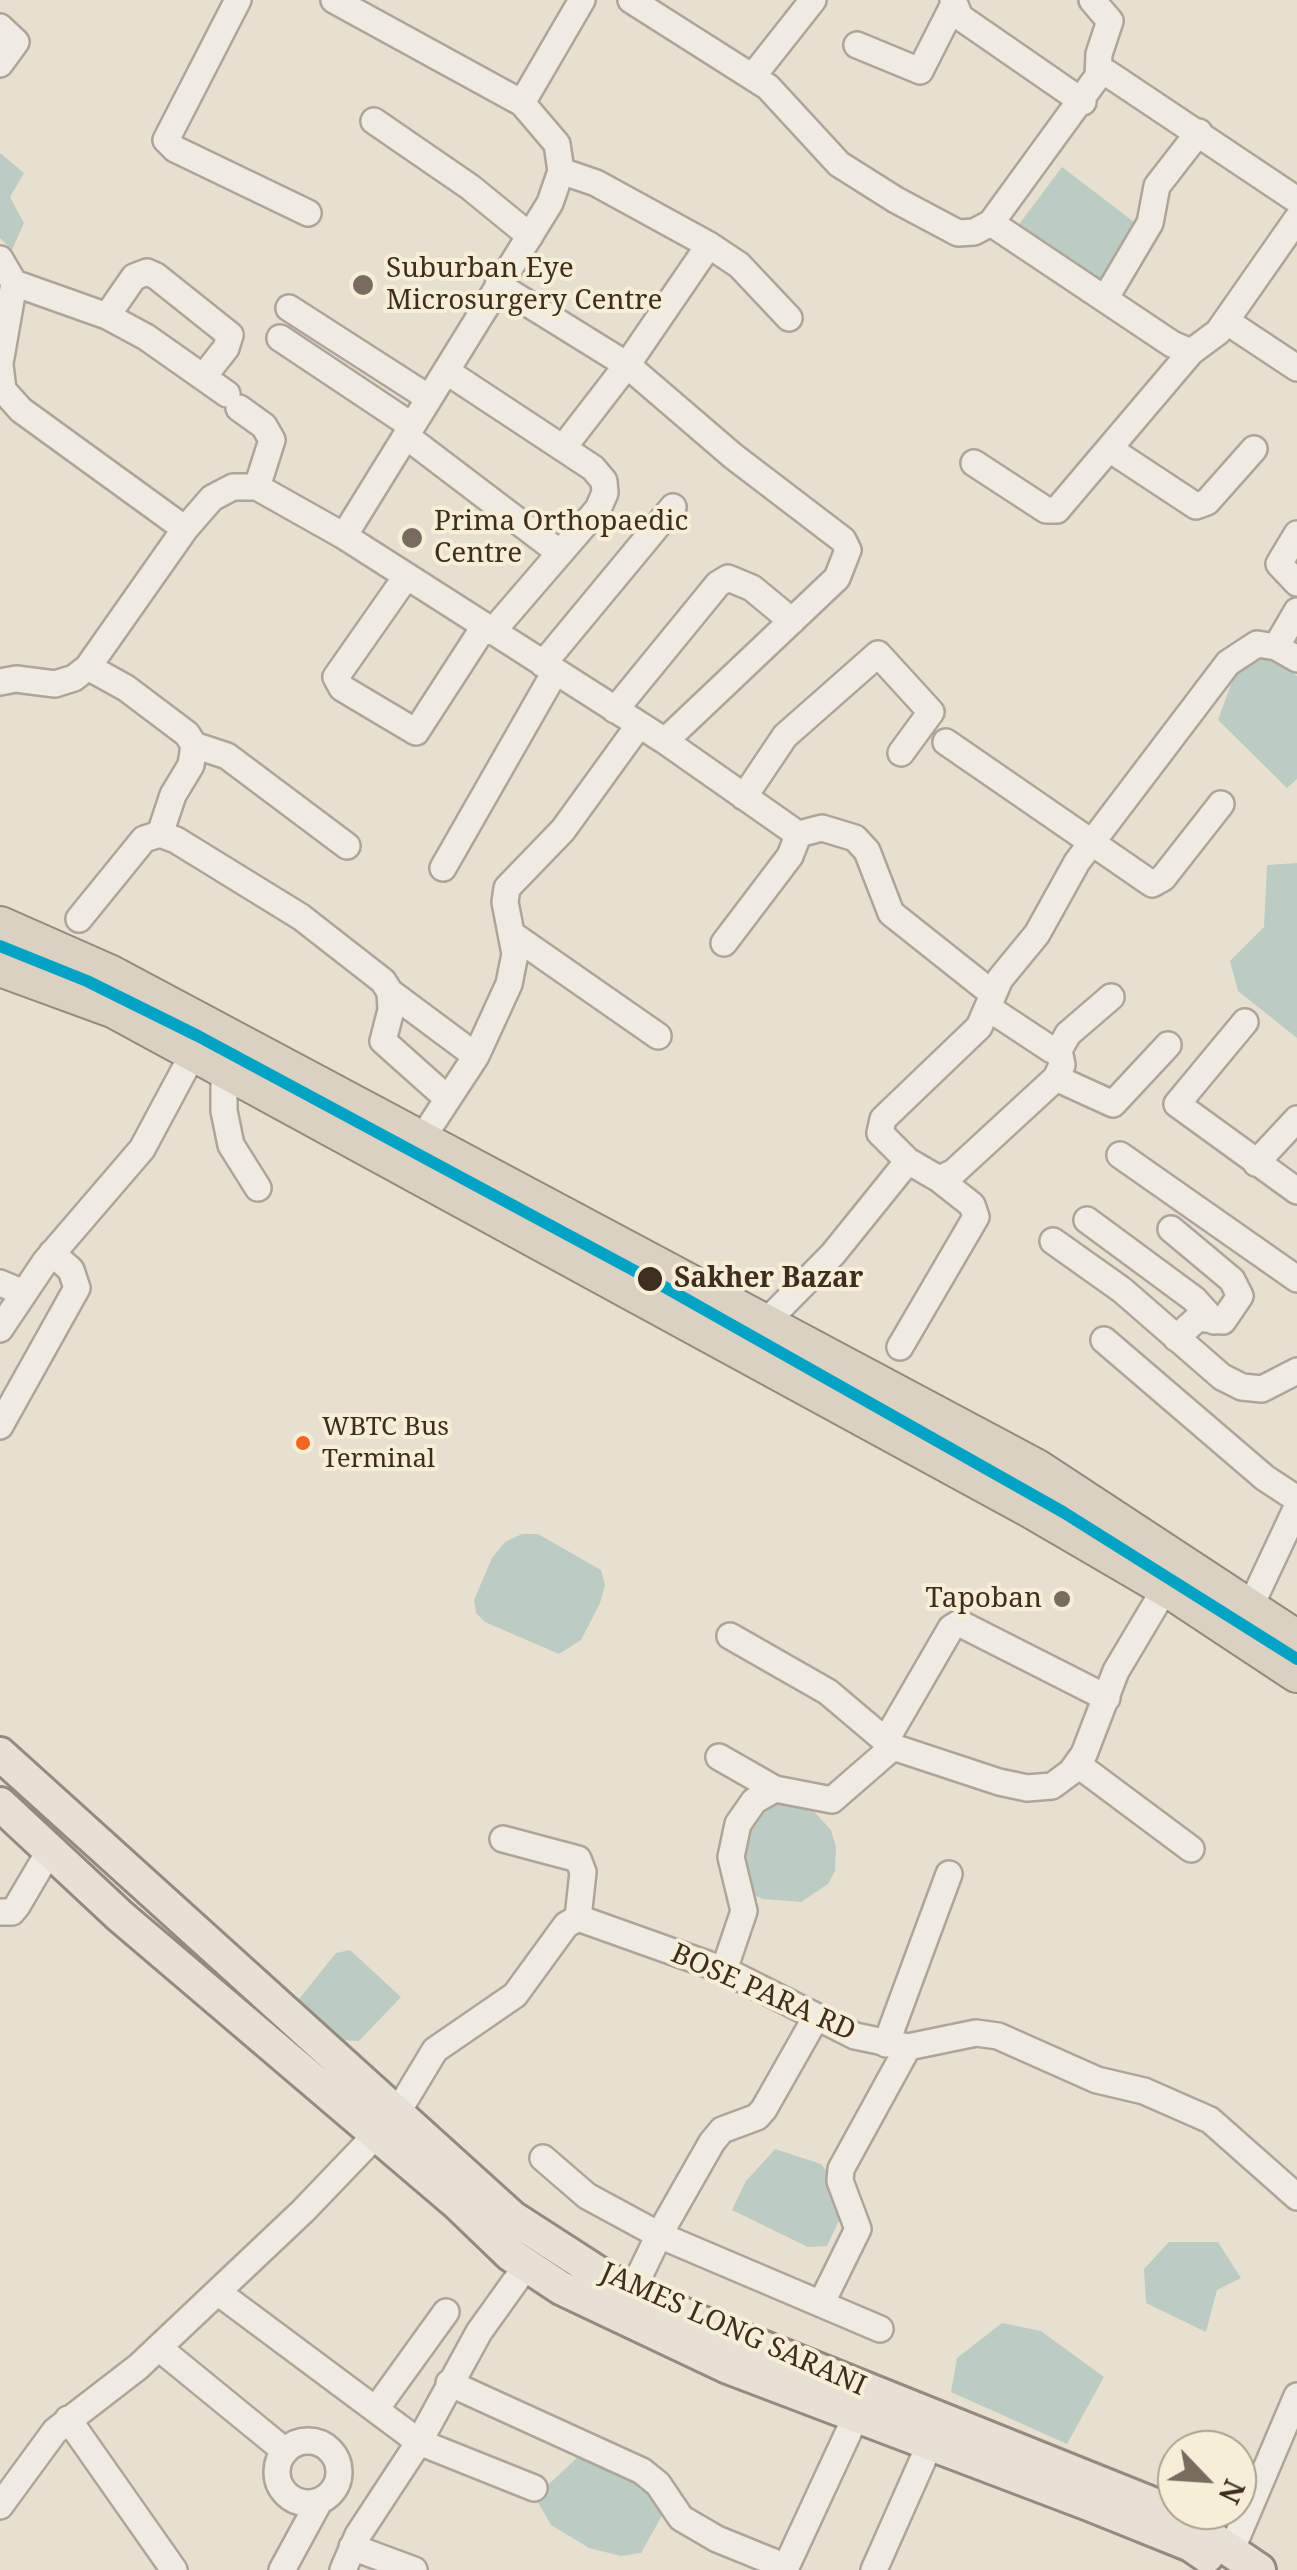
<!DOCTYPE html>
<html>
<head>
<meta charset="utf-8">
<style>
  body { margin:0 }
  #map { position:relative; width:1297px; height:2570px; overflow:hidden; background:#e7e0d1; font-family:"Noto Serif",serif }
  canvas { display:block }
  .north { position:absolute; left:1157px; top:2430px; width:100px; height:100px; box-sizing:border-box; background:#f7eed8; border:2px solid #ada18e; border-radius:50%; rotate:115deg; font-size:28px; font-weight:700; line-height:40px; text-align:center; color:#3d2e20 }
  .north::after { content:''; display:block; margin:auto; width:35px; height:45px; background:#786c5e; clip-path:polygon(50% 0,100% 100%,50% 72%,0 100%) }
</style>
</head>
<body>
<div id="map">
<canvas width="1297" height="2570"></canvas>
<div class="north">N</div>
</div>
<script>
const c = document.querySelector('canvas').getContext('2d');
c.lineJoin = 'round';
function paint(path, color) {
  c.fillStyle = color;
  c.fill(path, 'evenodd');
}
function shape(rows) {
  const path = new Path2D();
  for (const r of rows) {
    if (r.length === 3) {
      path.moveTo(r[0] + r[2], r[1]);
      path.arc(r[0], r[1], r[2], 0, 2 * Math.PI);
      continue;
    }
    path.moveTo(r[0], r[1]);
    for (let i = 2; i < r.length; i += 2) path.lineTo(r[i], r[i + 1]);
  }
  return path;
}
function strokePath(path, color, width, dash) {
  c.strokeStyle = color;
  c.lineWidth = width;
  c.lineCap = dash ? 'butt' : 'round';
  c.setLineDash(dash || []);
  c.stroke(path);
}
function write(font, color, halo, rows, align = 'center') {
  c.font = font + ' "Noto Serif",serif';
  c.lineWidth = 8;
  c.setLineDash([]);
  c.textBaseline = 'middle';
  c.strokeStyle = halo;
  c.fillStyle = color;
  for (const [text, x, y, turn = 0] of rows) {
    c.save();
    c.translate(x, y);
    c.rotate((+turn || 0) * Math.PI / 180);
    c.textAlign = isNaN(turn) ? turn : align;
    if (halo) c.strokeText(text, 0, 0);
    c.fillText(text, 0, 0);
    c.restore();
  }
}
const water = shape([
  [0,153,24,173,10,197,24,223,12,250,0,238],
  [1062,167,1138,225,1102,287,1017,227],
  [1264,653,1297,676,1297,779,1287,788,1218,720,1235,673],
  [1297,863,1297,1038,1238,991,1230,961,1264,927,1267,865],
  [522,1534,538,1534,601,1570,605,1585,600,1603,581,1640,559,1654,485,1622,476,1613,474,1600,492,1558,505,1542],
  [777,1798,810,1807,831,1830,836,1847,835,1871,828,1884,801,1902,763,1899,745,1891,738,1857,750,1815],
  [350,1950,401,1997,359,2041,337,2040,299,1999,336,1953],
  [775,2149,821,2164,849,2199,827,2246,808,2247,732,2210,746,2181],
  [1169,2242,1218,2242,1241,2278,1217,2290,1206,2332,1146,2303,1144,2269],
  [1002,2323,1041,2331,1104,2377,1067,2444,951,2392,957,2358],
  [579,2456,656,2490,664,2512,641,2553,621,2556,589,2548,551,2525,535,2497]
]);
const minor = shape([
  [238,0,166,140,175,149,308,213],
  [631,0,768,87,839,164,896,200,958,233,974,232,991,223],
  [953,0,960,17,1083,102],
  [1092,0,1110,21,1099,54,1098,76],
  [0,27,16,42,0,64],
  [857,45,920,71,953,6],
  [753,76,813,0],
  [522,103,582,0],
  [374,121,470,187,530,236],
  [561,171,596,183,709,245,739,265,789,318],
  [1297,200,1107,73,1098,76,991,223,1172,344,1191,352,1218,332,1297,219],
  [0,259,14,283,0,363],
  [14,283,107,316,146,337,227,394],
  [498,285,627,365,733,456,843,540,848,550,837,578,665,741],
  [1105,299,1150,223,1157,186,1199,132],
  [289,308,429,398],
  [107,316,134,277,147,272,156,276,230,335,226,348,204,376],
  [1226,321,1297,368],
  [280,338,412,426],
  [0,365,3,390,21,410,185,529],
  [446,371,593,468,604,481,605,493,598,509,492,632],
  [239,408,264,426,272,440,257,487],
  [406,436,560,553],
  [563,448,627,365,709,245],
  [1111,450,1196,506,1207,502,1254,449],
  [974,463,1046,510,1057,510,1191,352],
  [1297,534,1279,564,1297,583],
  [344,536,665,741,792,830,797,838,790,856,724,943],
  [406,577,336,677,342,688,416,732,484,627],
  [1276,647,1297,611],
  [543,664,673,507],
  [88,667,126,688,187,734,194,745,191,765,173,795,160,834],
  [0,682,16,679,55,684,74,678,88,667,185,529,212,498,233,487,257,487,344,536,550,203,561,171,557,144,522,103,334,0],
  [615,710,718,584,728,578,752,588,792,621],
  [946,742,1152,884,1163,878,1221,804],
  [194,745,227,756,347,846],
  [744,797,785,736,878,654,931,712,901,753],
  [795,835,822,828,855,838,867,851,891,913,993,994],
  [443,868,555,672],
  [79,919,144,839,160,834,176,840,301,917,383,981,390,992,391,1010,383,1041,448,1099],
  [513,935,658,1036],
  [390,992,476,1056],
  [990,1009,1052,1050,1059,1050],
  [1245,1022,1177,1104,1297,1191],
  [224,1069,224,1111,231,1145,258,1188],
  [1056,1078,1113,1104,1168,1045],
  [421,1140,476,1056,509,984,515,954,505,902,507,888,563,830,639,725],
  [1120,1155,1297,1279],
  [908,1161,939,1179,954,1172,1056,1078,1062,1065,1059,1050,1068,1034,1111,997],
  [1256,1163,1297,1119],
  [1087,1220,1194,1299,1214,1321],
  [1171,1229,1232,1280,1240,1296,1223,1321,1198,1318,1176,1338],
  [1053,1241,1122,1290,1222,1377,1242,1387,1262,1389,1297,1371],
  [0,1283,24,1293],
  [765,1323,833,1254,908,1161,880,1133,883,1119,979,1027,1000,979,1037,934,1077,862,1228,663,1257,644,1276,647,1297,659],
  [0,1329,45,1262,142,1149,194,1052],
  [1104,1340,1265,1478,1297,1499],
  [900,1347,976,1217,972,1205,939,1179],
  [0,1426,77,1288,71,1270,52,1253],
  [1244,1620,1297,1507],
  [730,1636,828,1692,893,1747],
  [886,1740,951,1628,959,1623,1107,1698],
  [719,1757,775,1789],
  [1077,1764,1191,1849],
  [503,1839,578,1859,583,1872,578,1918],
  [0,1912,12,1912,17,1906,50,1850],
  [724,1970,744,1911,731,1857,738,1824,754,1801,775,1789,832,1800,893,1747,999,1782,1027,1788,1052,1786,1071,1772,1084,1754,1116,1671,1166,1587],
  [815,2019,764,2109,757,2117,722,2130,712,2142,659,2235,880,2329],
  [886,2044,949,1874],
  [543,2158,587,2196,659,2235,632,2291],
  [219,2293,419,2442,534,2488],
  [821,2304,858,2229,840,2181,841,2169,908,2047],
  [159,2348,285,2451],
  [449,2383,642,2471,658,2484,681,2518,717,2539,786,2567,857,2414],
  [376,2409,446,2312],
  [68,2419,174,2570],
  [308,2472,31],
  [0,2506,55,2431,138,2367,303,2211,397,2113,435,2050,515,1995,566,1925,578,1918,724,1970,855,2036,908,2047,976,2033,998,2036,1097,2080,1144,2091,1210,2120,1297,2197],
  [352,2547,414,2570],
  [1231,2551,1297,2396],
  [282,2570,319,2502],
  [343,2570,358,2535,419,2442,479,2332,527,2265],
  [874,2570,929,2446]
]);
const major = shape([
  [0,1754,513,2218,609,2280,702,2323,1175,2513,1259,2570],
  [0,1804,120,1916,457,2203,511,2255,561,2288,728,2367,1089,2504,1191,2545,1207,2556]
]);
const highway = shape([
  [0,926,111,975,1037,1469,1297,1640],
  [0,967,115,1009,194,1052,1032,1509,1176,1593,1297,1673]
]);
const metro1 = shape([
  [0,946,87,981,198,1036,661,1285,1063,1512,1297,1659]
]);
const markers = [
  [363,285,12,"#786c5e"],
  [412,538,12,"#786c5e"],
  [650,1279,14,"#3d2e20"],
  [303,1443,9,"#f26522"],
  [1062,1599,10,"#786c5e"]
];
const busNames = [
  ["WBTC Bus",322,1428],
  ["Terminal",322,1460]
];
const poiNames = [
  ["Suburban Eye",386,269],
  ["Microsurgery Centre",386,301],
  ["Prima Orthopaedic",434,522],
  ["Centre",434,554],
  ["Tapoban",1042,1599,"right"]
];
const stopNames = [
  ["Sakher Bazar",674,1279]
];
const streetNames = [
  ["BOSE PARA RD",763,1993,24],
  ["JAMES LONG SARANI",733,2330,24]
];
paint(water, '#bcccc2');
strokePath(minor, '#ada599', 30);
strokePath(major, '#928b80', 38);
strokePath(highway, '#928b80', 42);
strokePath(minor, '#efebe3', 25);
strokePath(major, '#e6e1d4', 32);
strokePath(highway, '#dad1c2', 38);
strokePath(metro1, '#03a3c5', 12);
for (const [x, y, r, color] of markers) {
  const dot = new Path2D();
  dot.arc(x, y, r, 0, 2 * Math.PI);
  c.fillStyle = color;
  c.fill(dot);
  strokePath(dot, '#f7eed8', 4);
}
write('26px', '#3d2e20', '#f7eed8', busNames, 'left');
write('28px', '#3d2e20', '#f7eed8', poiNames, 'left');
write('bold 28px', '#3d2e20', '#f7eed8', stopNames, 'left');
write('28px', '#3d2e20', '#f7eed8', streetNames);
</script>
</body>
</html>
